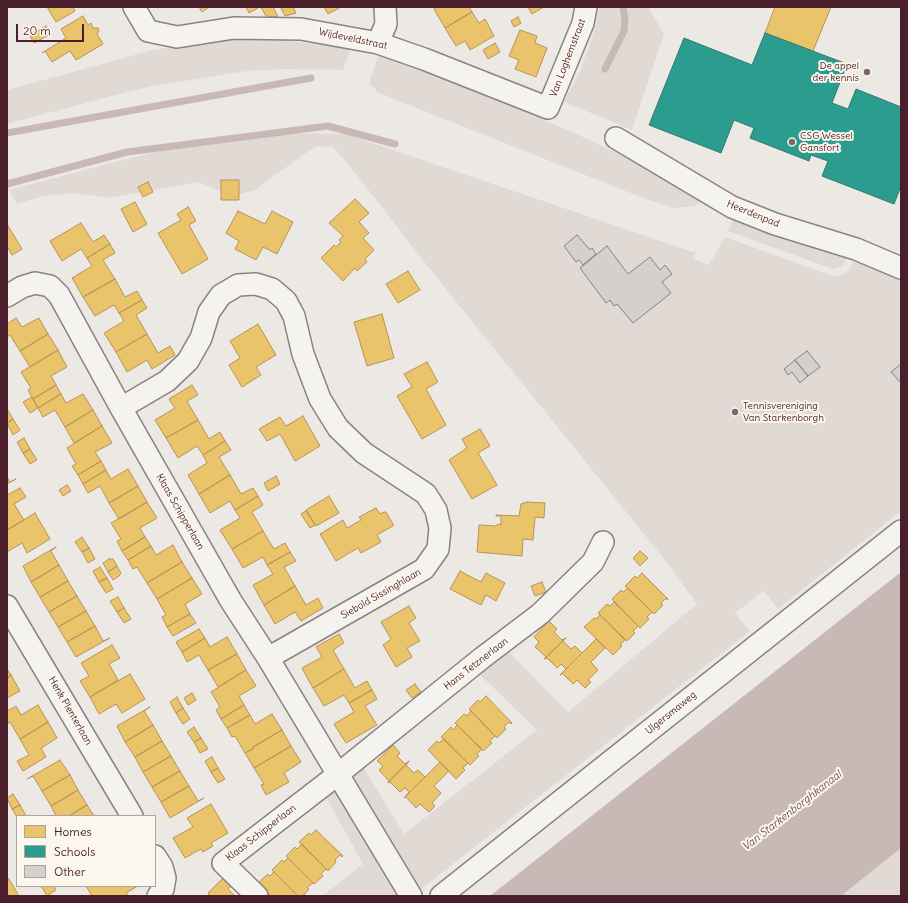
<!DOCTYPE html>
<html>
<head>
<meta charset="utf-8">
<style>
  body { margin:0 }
  #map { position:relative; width:908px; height:903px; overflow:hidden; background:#ece9e4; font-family:Delius,sans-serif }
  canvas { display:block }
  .frame { position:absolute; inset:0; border:8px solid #4a1f2b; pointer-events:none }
  .legend { position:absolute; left:16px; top:815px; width:140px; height:72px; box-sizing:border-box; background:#fbf7ec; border:1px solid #b4a19f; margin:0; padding:5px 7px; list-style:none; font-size:12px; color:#4a1f2b }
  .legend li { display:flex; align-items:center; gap:8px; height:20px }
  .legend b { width:20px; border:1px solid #b4a19f }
  .scale { position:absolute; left:16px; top:24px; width:68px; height:18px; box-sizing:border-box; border:2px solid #4a1f2b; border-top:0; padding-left:5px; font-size:12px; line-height:14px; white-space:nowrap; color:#4a1f2b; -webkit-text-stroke:3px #fbf7ec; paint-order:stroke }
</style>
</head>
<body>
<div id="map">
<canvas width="908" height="903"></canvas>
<div class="frame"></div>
<ul class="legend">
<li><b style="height:11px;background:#e9c46a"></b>Homes</li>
<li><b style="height:11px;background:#2a9d8f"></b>Schools</li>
<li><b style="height:11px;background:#d4d0cd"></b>Other</li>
</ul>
<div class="scale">20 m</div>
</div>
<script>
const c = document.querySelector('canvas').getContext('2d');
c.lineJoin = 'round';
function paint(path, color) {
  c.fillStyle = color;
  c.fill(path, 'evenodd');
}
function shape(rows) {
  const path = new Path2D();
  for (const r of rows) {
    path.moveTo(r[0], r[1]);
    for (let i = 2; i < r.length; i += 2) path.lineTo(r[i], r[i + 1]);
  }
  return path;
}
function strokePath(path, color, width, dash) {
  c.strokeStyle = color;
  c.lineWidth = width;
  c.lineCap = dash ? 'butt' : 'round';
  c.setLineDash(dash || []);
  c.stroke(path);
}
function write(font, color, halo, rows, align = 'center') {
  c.font = font + ' Delius,sans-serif';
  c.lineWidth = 4;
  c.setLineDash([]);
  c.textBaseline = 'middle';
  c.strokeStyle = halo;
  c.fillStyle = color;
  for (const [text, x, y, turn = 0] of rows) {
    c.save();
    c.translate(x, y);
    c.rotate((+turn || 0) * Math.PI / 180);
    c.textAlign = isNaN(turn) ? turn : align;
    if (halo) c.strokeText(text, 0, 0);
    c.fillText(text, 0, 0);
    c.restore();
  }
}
const green = shape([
  [599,7,648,7,664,34,632,130,564,102,580,71,592,38],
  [245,36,351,48,343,70,288,69,247,71,153,86,119,94,7,124,7,90,153,50],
  [379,54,444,76,592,141,684,187,702,201,694,206,674,208,643,198,379,93,369,83],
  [289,133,346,134,696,253,692,258,709,265,725,237,830,275,840,276,849,270,854,260,901,279,901,511,778,609,764,591,735,613,750,631,421,889,349,771,360,762,404,834,537,730,479,674,508,651,568,712,697,604,661,555,433,273,356,174,333,147,316,146,296,160,255,190,233,196,198,182,109,198,75,193,43,196,17,204,9,190,165,149,254,135],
  [733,219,751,226,847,258,842,266,835,269,830,268,728,231],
  [331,784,398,896,322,896,363,864,322,790],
  [901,848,901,896,841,896]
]);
const water = shape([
  [901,572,901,848,841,896,490,896]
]);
const homes = shape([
  [47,7,73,7,75,11,56,22,47,7],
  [199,7,209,7,202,12,199,7],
  [246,7,257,7,258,8,249,13,246,7],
  [261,7,273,7,278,17,266,16,261,7],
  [282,7,293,7,296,13,285,16,281,8,282,7],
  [324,7,341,7,328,14,324,7],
  [437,7,469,7,472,12,445,28,434,9,437,7],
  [528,7,544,7,532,14,528,7],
  [775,7,831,7,813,51,765,33,775,7],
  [472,12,479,23,485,19,494,36,470,50,465,41,456,46,445,28,472,12],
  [83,16,88,25,91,23,93,28,98,28,99,31,97,34,103,44,76,60,70,51,52,62,45,51,42,53,66,38,61,29,83,16],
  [518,17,521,23,514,27,511,21,518,17],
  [46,26,51,34,34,43,30,36,46,26],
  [520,30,537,36,535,43,547,48,536,77,515,69,519,60,509,56,520,30],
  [495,43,500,52,488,59,483,50,495,43],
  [221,180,239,180,239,200,221,200,221,180],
  [148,182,153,192,143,197,138,187,148,182],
  [355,199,369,213,359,222,369,233,363,238,374,250,365,259,367,262,357,271,355,268,343,281,321,258,334,245,336,247,341,242,339,240,343,236,329,223,355,199],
  [135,202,147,224,133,232,121,209,135,202],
  [188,207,196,221,189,225,208,259,182,274,158,233,181,220,177,214,188,207],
  [238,211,265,224,272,211,293,222,277,254,263,247,256,260,235,249,239,241,226,233,238,211],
  [81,223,93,242,104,235,110,244,87,258,81,249,62,261,50,241,81,223],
  [8,226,22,249,12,255,7,246,7,227,8,226],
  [110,244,115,253,103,260,115,279,83,297,72,278,92,266,87,258,110,244],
  [408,271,420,290,398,303,386,284,408,271],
  [115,279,125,297,137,291,142,300,119,313,114,305,95,316,83,297,115,279],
  [142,300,147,308,136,315,147,334,116,352,104,333,124,321,119,313,142,300],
  [382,314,394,358,367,366,354,322,382,314],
  [16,318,22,327,39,318,48,334,20,351,10,335,7,337,7,324,16,318],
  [258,324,276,355,256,367,261,375,242,387,229,365,240,358,230,341,258,324],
  [48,334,58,350,30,367,20,351,48,334],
  [147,334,158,353,170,346,175,355,152,369,147,360,127,372,116,352,147,334],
  [58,350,67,367,51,376,56,385,33,399,28,390,31,388,21,372,58,350],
  [427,362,438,382,426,389,446,425,422,439,397,396,412,387,404,374,427,362],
  [56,385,61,394,38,408,33,399,56,385],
  [192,385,198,395,187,401,198,420,166,438,155,420,175,408,169,399,192,385],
  [61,394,66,403,83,394,93,410,65,427,55,410,43,417,38,408,61,394],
  [32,397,38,408,30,413,23,402,32,397],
  [7,409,13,419,7,423,7,409],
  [93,410,102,426,74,443,65,427,93,410],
  [303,416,320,446,295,461,280,434,267,441,259,429,280,417,286,426,303,416],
  [13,419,20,430,13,435,7,423,13,419],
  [198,420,209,439,220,432,225,441,203,455,197,446,178,458,166,438,198,420],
  [102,426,112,443,95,452,101,461,78,475,72,466,76,464,67,448,102,426],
  [480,429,490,446,478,453,497,485,472,499,449,460,467,448,462,439,480,429],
  [24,438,30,449,23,453,17,442,24,438],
  [225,441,231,450,219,457,230,475,199,494,188,475,207,463,203,455,225,441],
  [30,449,37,460,30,464,23,453,30,449],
  [101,461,106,470,83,484,78,475,101,461],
  [128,469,138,486,109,503,100,486,88,493,83,484,106,470,111,479,128,469],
  [230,475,241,494,253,488,258,496,235,510,230,501,210,513,199,494,230,475],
  [276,476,280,484,268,491,264,483,276,476],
  [7,477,10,482,16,479,7,484,7,477],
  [67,485,71,491,63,496,59,490,67,485],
  [138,486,147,502,119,519,109,503,138,486],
  [20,488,26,497,14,504,24,520,7,530,7,495,20,488],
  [258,496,263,505,252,512,263,531,232,549,220,530,240,518,235,510,258,496],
  [329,496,339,513,316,526,306,510,329,496],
  [147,502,157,518,140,528,145,537,122,551,117,541,121,539,111,523,147,502],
  [527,502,545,503,544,518,535,517,533,540,523,539,522,556,477,552,479,525,496,526,498,524,501,525,501,516,496,516,496,515,519,516,521,504,527,502],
  [376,508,380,514,384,512,386,512,393,524,393,526,377,535,381,542,361,553,358,548,336,561,320,534,343,520,347,528,361,520,359,517,376,508],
  [306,511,315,525,310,528,301,514,306,511],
  [35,513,50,539,27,553,22,543,7,552,7,530,35,513],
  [263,531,274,549,285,543,290,552,267,565,263,557,243,568,232,549,263,531],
  [82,537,89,548,82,552,75,542,82,537],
  [145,537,151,546,128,560,122,551,145,537],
  [173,545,182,562,147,583,137,567,133,569,128,560,151,546,156,555,173,545],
  [56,547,51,551,59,565,31,582,23,566,56,547],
  [89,548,95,559,88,563,82,552,89,548],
  [640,551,648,558,640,566,633,558,640,551],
  [290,552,296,561,284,567,295,586,264,605,253,585,273,574,267,565,290,552],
  [109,559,113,559,117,566,108,572,103,563,109,559],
  [182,562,192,578,157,599,147,583,182,562],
  [59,565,68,581,40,597,31,582,59,565],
  [117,566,121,573,119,576,113,580,108,572,117,566],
  [100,567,107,578,99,582,93,571,100,567],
  [460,571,481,582,486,573,505,583,496,601,486,595,481,605,450,589,460,571],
  [642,573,668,599,667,600,666,598,661,603,663,605,654,614,625,586,635,576,637,578,642,573],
  [107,578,113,589,106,593,99,582,107,578],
  [192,578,202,594,185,604,190,614,167,627,162,617,166,615,157,599,192,578],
  [68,581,77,596,49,612,40,597,68,581],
  [542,582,546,592,535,596,531,586,542,582],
  [295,586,306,605,318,598,323,608,301,621,295,612,275,624,264,605,295,586],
  [628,588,652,612,647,617,649,619,640,628,612,599,621,590,623,592,628,588],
  [77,596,86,611,58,627,49,612,77,596],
  [118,597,124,608,117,612,110,601,118,597],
  [614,602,638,626,633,631,635,633,627,641,598,613,607,604,610,606,614,602],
  [409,606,416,618,409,623,420,641,407,648,412,657,396,667,383,645,391,639,381,622,409,606],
  [124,608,131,619,124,623,117,612,124,608],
  [86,611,95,626,67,642,58,627,86,611],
  [190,614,196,623,173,636,167,627,190,614],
  [600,615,625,640,620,645,622,646,613,655,584,627,594,618,596,619,600,615],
  [549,621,557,629,554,632,562,640,566,638,544,659,546,657,535,647,539,642,534,637,549,621],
  [95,626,103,641,110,638,76,657,67,642,95,626],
  [199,629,205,638,182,652,176,642,199,629],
  [339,634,344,643,333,650,344,669,313,688,302,668,322,657,316,647,339,634],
  [227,637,237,654,208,670,199,655,187,662,182,652,205,638,210,647,227,637],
  [566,638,563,641,571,649,575,646,582,653,560,675,566,669,561,664,557,668,547,658,544,659,566,638],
  [596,639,605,648,591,662,598,670,588,680,591,682,585,688,577,680,573,684,562,673,561,675,560,675,596,639],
  [112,645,120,658,109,664,118,680,90,697,80,681,89,676,81,663,112,645],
  [237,654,246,670,218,687,208,670,237,654],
  [7,669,11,675,7,678,7,669],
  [344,669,355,688,367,681,372,690,349,703,344,695,324,706,313,688,344,669],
  [246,670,256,686,239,696,244,705,221,719,216,710,220,707,211,692,246,670],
  [130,674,145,699,122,713,116,704,99,714,90,697,130,674],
  [11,675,20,691,7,698,7,678,11,675],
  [415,684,421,692,412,698,406,690,415,684],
  [372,690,377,699,365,706,377,725,346,743,334,724,354,712,349,703,372,690],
  [192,693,196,700,188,705,184,698,192,693],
  [486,696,512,723,511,724,509,722,504,727,506,729,497,738,469,709,478,700,480,702,486,696],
  [177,697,183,708,176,713,170,702,177,697],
  [38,705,48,722,20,739,10,722,7,724,7,711,16,706,21,715,38,705],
  [244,705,250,715,227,728,221,719,244,705],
  [150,707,144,711,153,725,125,742,117,726,150,707],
  [183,708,190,719,183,724,176,713,183,708],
  [471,711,495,736,490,741,492,743,483,751,455,723,464,714,467,716,471,711],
  [272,714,282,730,253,747,254,748,245,753,235,736,232,737,227,728,250,715,255,724,272,714],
  [48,722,57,738,41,748,46,757,23,771,17,761,29,755,20,739,48,722],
  [153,725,162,741,135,757,125,742,153,725],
  [457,725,482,749,477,754,479,756,470,765,441,737,451,727,453,730,457,725],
  [194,727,201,738,194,742,187,732,194,727],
  [282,730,291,746,254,768,245,753,254,748,253,747,282,730],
  [201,738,208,749,200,753,194,742,201,738],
  [444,739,468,763,463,768,465,770,456,779,428,750,437,741,439,743,444,739],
  [162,741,171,756,143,772,135,757,162,741],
  [393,745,400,753,397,756,405,764,409,761,388,783,389,781,379,770,383,766,377,761,393,745],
  [291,746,301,762,284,773,289,782,266,795,261,785,264,784,254,768,291,746],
  [171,756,180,771,152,787,143,772,171,756],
  [212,757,218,768,211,772,205,761,212,757],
  [60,760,70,775,42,791,33,776,27,779,60,760],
  [409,761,406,765,414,773,418,770,425,777,404,798,409,792,405,788,400,792,390,782,388,783,409,761],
  [440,762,449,771,434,786,441,793,432,803,435,806,429,812,420,804,416,808,406,797,404,798,440,762],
  [218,768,225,779,218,783,211,772,218,768],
  [180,771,189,786,161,802,152,787,180,771],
  [70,775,78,790,51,806,42,791,70,775],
  [189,786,198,801,204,798,170,818,161,802,189,786],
  [78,790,87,805,69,816,56,816,51,806,78,790],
  [13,794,20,805,12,809,7,798,13,794],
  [211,804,228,833,211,843,213,846,203,852,201,849,185,858,173,838,193,827,187,818,211,804],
  [20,805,26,816,17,817,12,809,20,805],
  [87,805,94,816,69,816,87,805],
  [316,830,343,856,342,857,340,855,335,860,336,862,328,871,299,842,309,833,311,835,316,830],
  [302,844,326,869,321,874,323,876,314,884,286,856,295,847,297,849,302,844],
  [288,858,313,883,307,887,309,889,303,896,298,896,272,870,282,860,284,862,288,858],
  [274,872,298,896,271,896,258,883,268,874,270,876,274,872],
  [223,878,231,886,228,889,235,896,210,896,208,893,223,878],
  [9,879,19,896,7,896,7,880,9,879],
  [41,886,54,886,56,890,47,896,41,886],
  [86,886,138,886,126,893,129,896,92,896,86,886]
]);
const schools = shape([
  [765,33,847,64,832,103,848,109,856,89,901,107,901,186,894,204,822,176,828,161,811,155,809,161,750,138,754,128,734,120,721,153,649,125,684,38,752,65,765,33]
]);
const stream = shape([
  [605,69,624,31,625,20,623,7],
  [7,133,311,78],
  [7,184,127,152,328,126,395,144]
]);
const building = shape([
  [577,235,590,250,592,248,596,254,583,265,579,260,576,262,564,246,577,235],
  [607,246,628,274,650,257,660,270,665,265,672,274,662,282,671,293,633,323,617,304,614,306,610,300,606,303,580,268,607,246],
  [807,351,820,367,808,376,795,360,807,351],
  [795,360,808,376,800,383,792,372,788,375,784,369,795,360],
  [901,364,901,383,891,372,901,364]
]);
const minor = shape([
  [134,7,148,31,177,37,234,28,301,29,378,43,424,59,548,108,583,23,586,7],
  [378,43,386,24,385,7],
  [616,138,732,207,775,224,856,249,901,268],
  [7,296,22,287,35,283,50,286,59,295,121,408,231,601,268,658,411,896],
  [121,408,167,381,188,361,201,338,209,312,221,295,238,285,256,284,272,289,286,301,294,316,303,354,320,399,338,428,364,453,426,494,436,510,440,528,438,549,424,569,268,658],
  [7,606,132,816],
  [155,856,162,867,165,878,163,889,158,896],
  [257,896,223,863,337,775,482,658,540,614,593,562,603,542],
  [441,896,901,531]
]);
const markers = [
  [867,72,4,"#83666c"],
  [792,142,4,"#83666c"],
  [735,412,4,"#83666c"]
];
const streetNames = [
  ["Wijdeveldstraat",353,39,12],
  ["Van Loghemstraat",568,58,-69],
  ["Heerdenpad",753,214,22],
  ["Klaas Schipperlaan",180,512,60],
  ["Siebold Sissinghlaan",381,594,-30],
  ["Hans Tetznerlaan",476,664,-38],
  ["Henk Plenterlaan",70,711,60],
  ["Ulgersmaweg",671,713,-39],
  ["Klaas Schipperlaan",261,833,-38]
];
const poiNames = [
  ["De appel",859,66,"right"],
  ["der kennis",859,78,"right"],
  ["CSG Wessel",800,136],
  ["Gansfort",800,148],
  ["Tennisvereniging",743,406],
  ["Van Starkenborgh",743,418]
];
const waterNames = [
  ["Van Starkenborghkanaal",792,811,-38]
];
paint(green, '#e1d9d4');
paint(water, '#c8b9b6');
paint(homes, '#e9c46a');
strokePath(homes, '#b99257', 1);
paint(schools, '#2a9d8f');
strokePath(schools, '#347771', 1);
strokePath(stream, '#c8b9b6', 7);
paint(building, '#d4d0cd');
strokePath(building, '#8b8282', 1);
strokePath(minor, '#8b8282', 24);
strokePath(minor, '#f4f3ef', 21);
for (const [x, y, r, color] of markers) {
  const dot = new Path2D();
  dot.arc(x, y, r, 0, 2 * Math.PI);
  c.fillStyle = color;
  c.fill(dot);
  strokePath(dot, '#fbf7ec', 1.5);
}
write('10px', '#4a1f2b', '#fbf7ec', streetNames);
write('10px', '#4a1f2b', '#fbf7ec', poiNames, 'left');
write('italic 11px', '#704e55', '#fbf7ec', waterNames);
</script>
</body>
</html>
